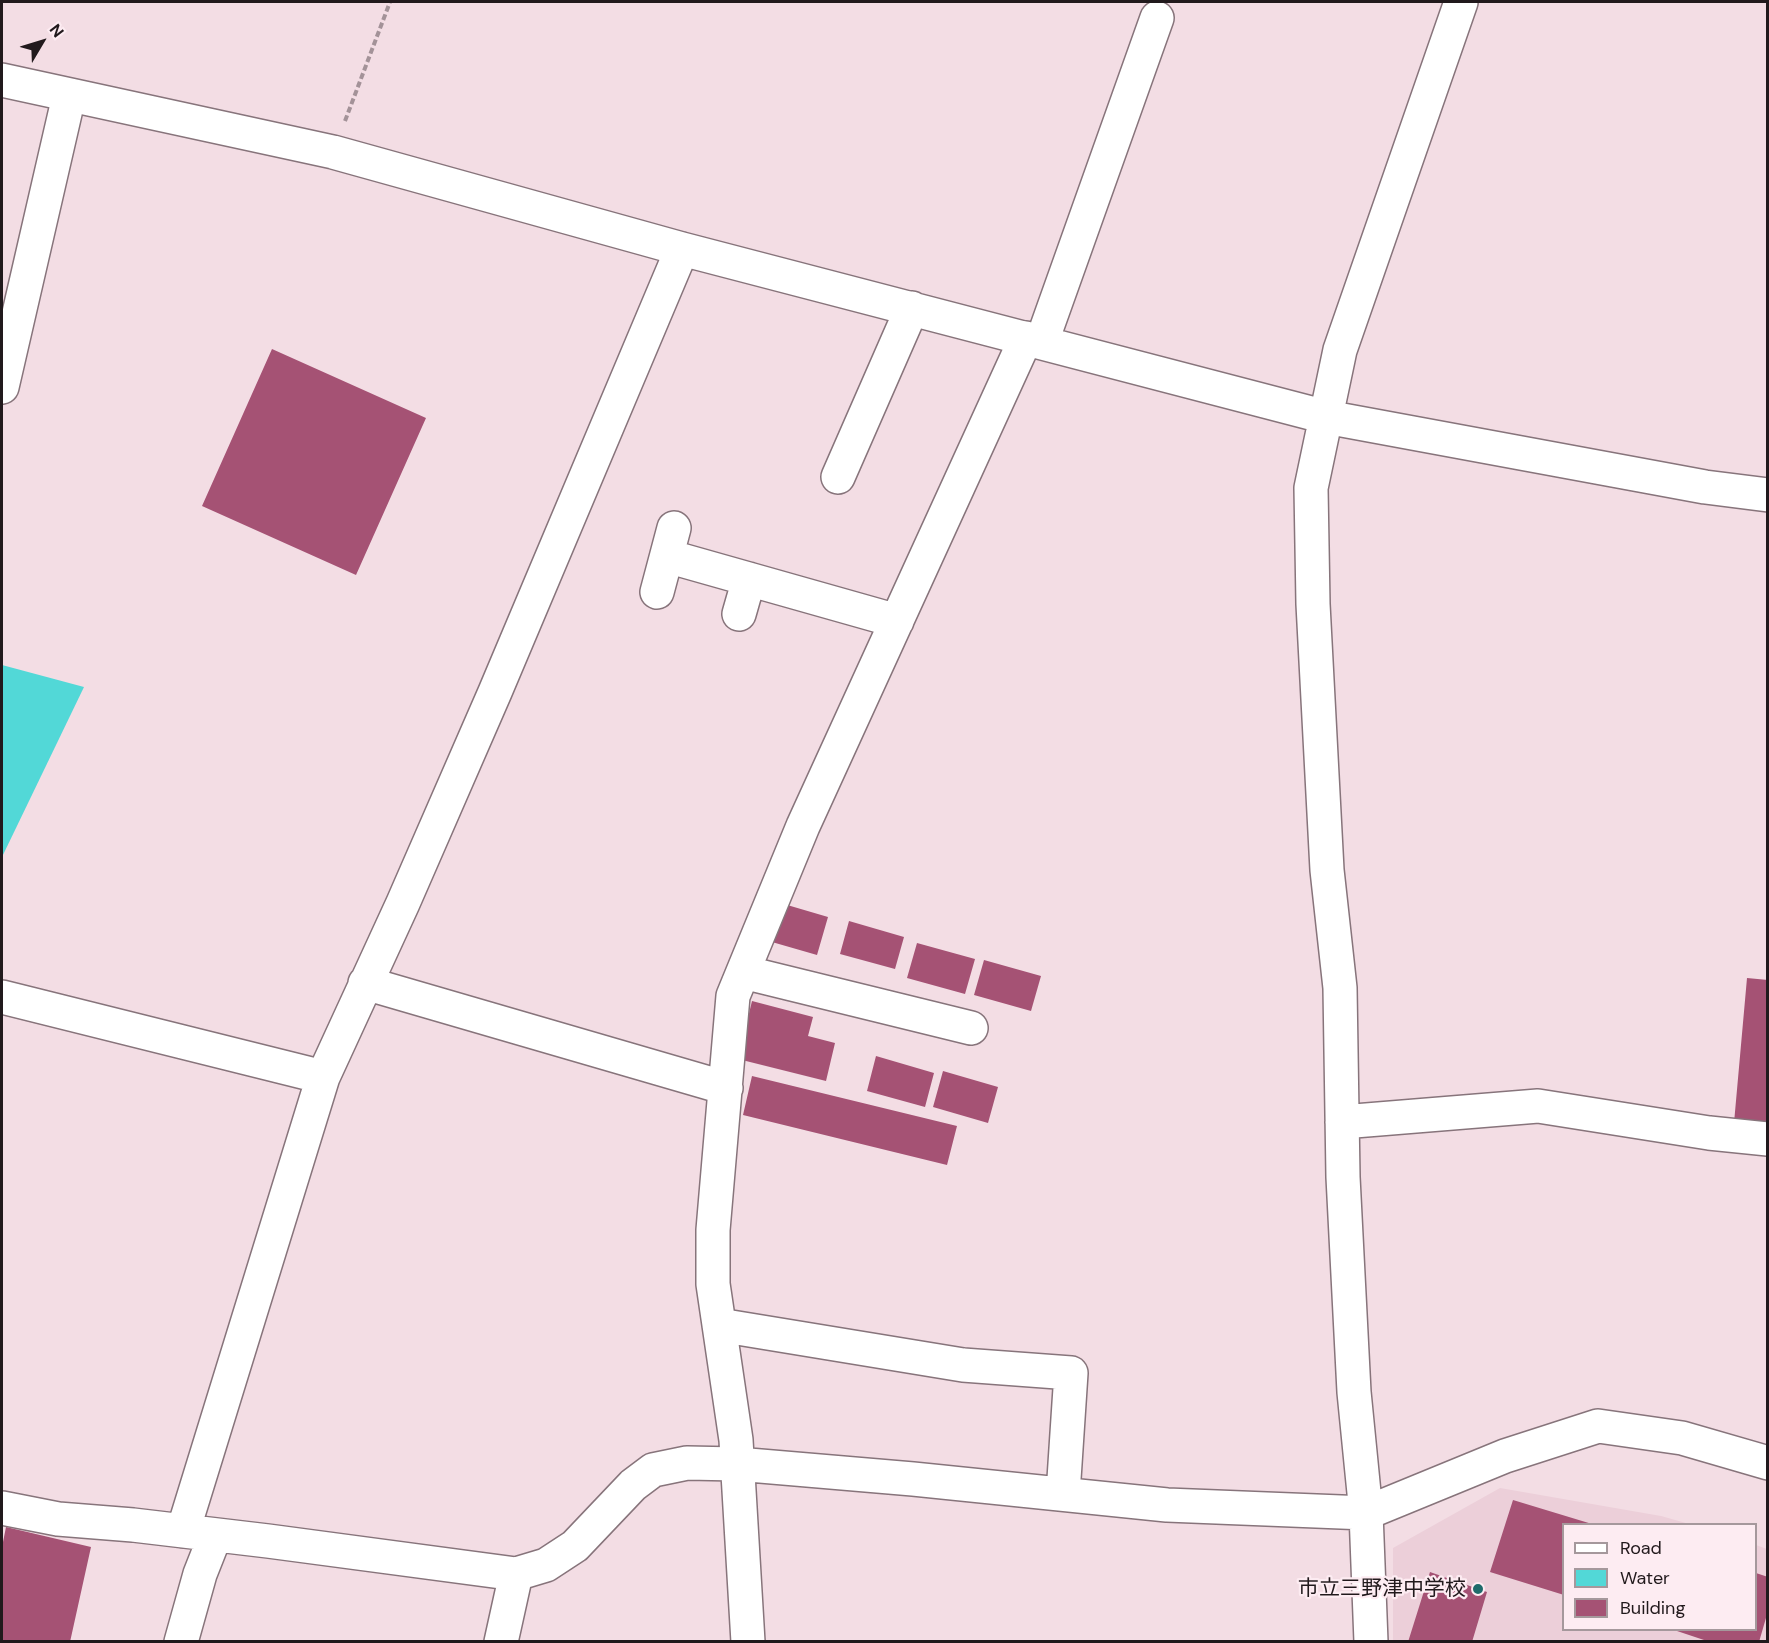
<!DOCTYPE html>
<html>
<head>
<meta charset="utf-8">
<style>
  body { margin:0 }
  #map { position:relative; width:1769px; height:1643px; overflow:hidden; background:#f3dde4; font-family:"DM Sans",sans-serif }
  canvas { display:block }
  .frame { position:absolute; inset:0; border:3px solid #21191c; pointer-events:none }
  .legend { position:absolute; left:1562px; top:1523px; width:195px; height:108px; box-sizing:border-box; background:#fdecf2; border:2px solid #a5989c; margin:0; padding:8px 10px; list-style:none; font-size:18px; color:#21191c }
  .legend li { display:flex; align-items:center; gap:12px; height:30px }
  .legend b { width:30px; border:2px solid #a5989c }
  .north { position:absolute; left:12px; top:12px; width:60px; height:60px; -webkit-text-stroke:4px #fdecf2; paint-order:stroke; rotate:52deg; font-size:16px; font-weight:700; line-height:24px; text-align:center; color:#21191c }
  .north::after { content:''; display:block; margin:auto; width:21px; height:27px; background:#21191c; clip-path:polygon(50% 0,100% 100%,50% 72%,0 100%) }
</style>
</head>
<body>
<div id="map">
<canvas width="1769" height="1643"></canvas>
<div class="frame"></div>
<ul class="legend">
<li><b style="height:8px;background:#fff"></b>Road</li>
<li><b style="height:16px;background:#52d8d7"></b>Water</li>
<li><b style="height:16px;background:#a55274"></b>Building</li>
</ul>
<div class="north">N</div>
</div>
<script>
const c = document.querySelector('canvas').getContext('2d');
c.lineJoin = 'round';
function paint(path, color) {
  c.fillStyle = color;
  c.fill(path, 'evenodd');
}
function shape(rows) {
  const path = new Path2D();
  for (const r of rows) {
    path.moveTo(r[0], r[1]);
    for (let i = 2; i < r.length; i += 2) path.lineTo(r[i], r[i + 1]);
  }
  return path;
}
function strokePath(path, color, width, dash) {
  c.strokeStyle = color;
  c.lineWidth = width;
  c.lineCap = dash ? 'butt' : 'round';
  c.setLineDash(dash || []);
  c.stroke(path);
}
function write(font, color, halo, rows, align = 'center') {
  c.font = font + ' "DM Sans","Noto Sans JP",sans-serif';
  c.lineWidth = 4.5;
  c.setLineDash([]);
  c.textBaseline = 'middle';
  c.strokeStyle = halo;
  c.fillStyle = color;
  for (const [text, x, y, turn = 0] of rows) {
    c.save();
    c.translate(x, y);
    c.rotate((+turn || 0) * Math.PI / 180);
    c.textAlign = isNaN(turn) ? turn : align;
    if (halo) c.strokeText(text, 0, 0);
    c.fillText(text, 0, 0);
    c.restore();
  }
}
const built = shape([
  [1500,1488,1661,1516,1689,1524,1564,1524,1564,1630,1756,1630,1756,1545,1767,1549,1767,1641,1393,1642,1393,1548]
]);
const water = shape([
  [2,665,84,687,2,857]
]);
const building = shape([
  [272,349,426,418,356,575,202,506],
  [777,902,828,917,817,955,765,940],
  [849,921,904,937,895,969,840,954],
  [917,943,975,959,965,994,907,978],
  [984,960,1041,976,1031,1011,974,995],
  [1747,978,1768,980,1768,1126,1734,1123],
  [752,1001,813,1017,808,1036,835,1043,826,1081,738,1059],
  [876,1056,934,1073,925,1107,867,1091],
  [943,1071,998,1087,988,1123,933,1107],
  [752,1076,957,1126,947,1165,743,1115],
  [1513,1500,1592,1524,1564,1524,1564,1595,1490,1572],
  [6,1527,91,1547,70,1642,2,1642,2,1547],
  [1430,1572,1487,1592,1472,1642,1408,1642],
  [1756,1573,1768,1577,1768,1611,1759,1642,1710,1642,1674,1630,1756,1630]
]);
const path = shape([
  [345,121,390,2]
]);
const minor = shape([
  [2,80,333,152,682,249,1326,417,1705,487,1768,495],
  [1042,341,1157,18],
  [2,387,69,96],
  [838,477,912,308],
  [667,556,897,621],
  [657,592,674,528],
  [739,614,749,579],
  [743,972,971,1028],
  [365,983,726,1088],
  [2,997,323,1077,183,1531],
  [323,1077,403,903,495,692,682,249],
  [1342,1122,1538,1106,1709,1133,1768,1139],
  [719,1325,963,1365,1071,1373,1063,1494],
  [2,1508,58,1519,133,1525,268,1541,516,1574,546,1565,575,1546,633,1485,653,1470,687,1463,737,1464,913,1479,1167,1505,1366,1513,1505,1456,1598,1426,1682,1438,1768,1463],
  [181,1642,200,1574,215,1536],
  [501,1642,516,1574],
  [748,1642,736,1440,713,1284,713,1230,733,996,803,826,1026,338],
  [1371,1642,1366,1513,1354,1392,1343,1177,1340,988,1327,870,1313,604,1311,488,1340,350,1461,2]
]);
const markers = [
  [1478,1589,6,"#1f6b6b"]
];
const poiNames = [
  ["市立三野津中学校",1466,1589]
];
paint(built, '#eccfd9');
paint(water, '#52d8d7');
paint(building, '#a55274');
strokePath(minor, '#87747b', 36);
strokePath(path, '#a39298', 4, [6, 3]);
strokePath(minor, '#fff', 33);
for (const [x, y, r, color] of markers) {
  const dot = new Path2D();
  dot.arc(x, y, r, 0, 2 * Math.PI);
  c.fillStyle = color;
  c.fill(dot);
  strokePath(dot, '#fdecf2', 2);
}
write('21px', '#21191c', '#fdecf2', poiNames, 'right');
</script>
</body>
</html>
